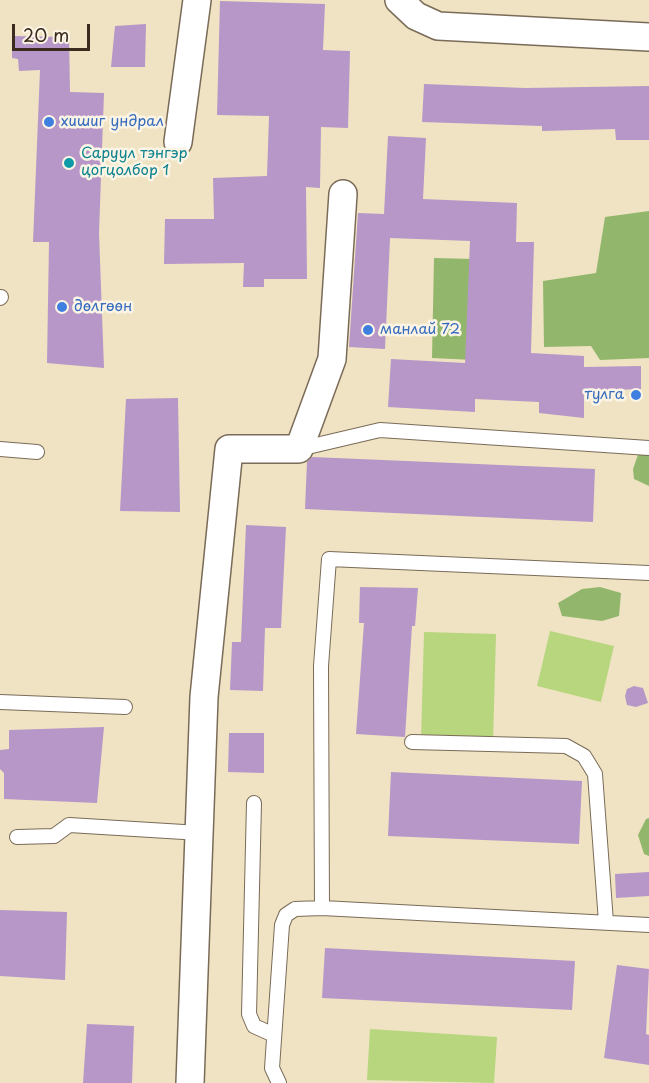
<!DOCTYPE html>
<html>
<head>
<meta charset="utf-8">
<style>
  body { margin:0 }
  #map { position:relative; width:649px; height:1083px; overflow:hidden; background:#efe3c3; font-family:"Playpen Sans",sans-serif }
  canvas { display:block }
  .scale { position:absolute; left:12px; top:24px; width:78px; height:27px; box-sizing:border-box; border:3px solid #3b2a1e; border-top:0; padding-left:8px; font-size:18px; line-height:21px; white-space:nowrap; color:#3b2a1e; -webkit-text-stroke:4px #fcf5e5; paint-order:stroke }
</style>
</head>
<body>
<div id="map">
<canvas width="649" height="1083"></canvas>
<div class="scale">20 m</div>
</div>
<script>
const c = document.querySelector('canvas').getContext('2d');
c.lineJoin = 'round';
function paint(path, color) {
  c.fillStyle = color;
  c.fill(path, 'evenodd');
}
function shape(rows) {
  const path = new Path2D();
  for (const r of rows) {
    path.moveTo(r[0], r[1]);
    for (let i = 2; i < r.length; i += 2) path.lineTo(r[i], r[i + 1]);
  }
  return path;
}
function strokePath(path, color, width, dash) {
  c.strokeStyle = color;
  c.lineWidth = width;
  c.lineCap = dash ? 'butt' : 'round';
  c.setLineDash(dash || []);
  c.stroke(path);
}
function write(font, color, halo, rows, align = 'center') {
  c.font = font + ' "Playpen Sans",sans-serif';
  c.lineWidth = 5;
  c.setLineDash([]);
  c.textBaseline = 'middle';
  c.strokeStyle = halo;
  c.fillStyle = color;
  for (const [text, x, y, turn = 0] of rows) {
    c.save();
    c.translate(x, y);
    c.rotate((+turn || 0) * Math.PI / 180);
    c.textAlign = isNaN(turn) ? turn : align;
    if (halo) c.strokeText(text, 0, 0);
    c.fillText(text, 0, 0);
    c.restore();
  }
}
const green = shape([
  [550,631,614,646,601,702,537,686],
  [424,632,496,634,493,742,421,740],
  [370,1029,497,1037,494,1083,367,1080]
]);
const forest = shape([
  [649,211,649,358,600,360,591,346,544,347,543,281,596,273,605,217],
  [434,258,475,259,474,360,432,358],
  [639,452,649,452,649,486,634,479,633,469],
  [600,587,621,593,619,616,602,621,562,616,558,603,582,589],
  [649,818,649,856,644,854,638,835,646,819]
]);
const building = shape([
  [220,1,325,4,323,50,350,51,348,128,321,127,320,188,306,187,307,279,264,279,264,287,243,287,244,263,164,264,165,219,214,219,213,178,267,176,269,116,217,115],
  [146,24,145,67,111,67,115,26],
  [12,36,69,37,70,92,104,93,99,233,104,368,47,363,49,242,33,242,40,70,19,71,18,59,12,58],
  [424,84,525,88,649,86,649,140,616,140,615,129,542,131,542,126,422,122],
  [388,136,426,138,423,199,517,203,516,242,534,242,531,353,584,356,584,367,641,366,641,389,584,391,584,418,539,413,539,402,475,399,475,412,388,407,391,359,465,363,470,241,390,238,385,349,349,347,358,213,384,214],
  [178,398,180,512,120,511,126,399],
  [312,457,595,469,593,522,305,509,307,462],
  [246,525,286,527,281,628,265,628,263,691,230,690,232,642,241,642],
  [360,587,418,588,415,626,412,626,405,737,356,734,364,623,359,623],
  [634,686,643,688,648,703,636,707,627,705,625,696,627,689],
  [104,727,97,803,4,799,4,773,0,769,0,750,9,749,9,730],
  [229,733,264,733,264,773,228,772],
  [391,772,582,781,579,844,388,836],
  [649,872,649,896,616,898,615,874],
  [0,910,67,912,65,980,0,976],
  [325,948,575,961,572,1010,322,998],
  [617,965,649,969,646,1034,649,1035,649,1065,604,1058],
  [87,1024,134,1026,132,1083,83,1083]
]);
const lane = shape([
  [0,298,1,297],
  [0,449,37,452],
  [299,449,380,430,649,448],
  [649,573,329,559,321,666,322,908,649,925],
  [0,702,125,707],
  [412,742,566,746,584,756,595,774,606,922],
  [254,803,249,1014,254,1026,274,1035],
  [17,837,54,836,69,825,200,833],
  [279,1083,272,1068,282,925,286,915,295,909,322,908]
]);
const street = shape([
  [399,0,416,16,438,26,649,37],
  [178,142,197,0],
  [190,1083,204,697,229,449,299,449,332,359,343,194]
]);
const markers = [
  [49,122,6,"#3f7fe0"],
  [69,163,6,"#0f9aa8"],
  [62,307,6,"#3f7fe0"],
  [368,330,6,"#3f7fe0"],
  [636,395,6,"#3f7fe0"]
];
const shopNames = [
  ["хишиг ундрал",61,122],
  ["дөлгөөн",74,307],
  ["манлай 72",380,330],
  ["тулга",624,395,"right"]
];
const cultureNames = [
  ["Саруул тэнгэр",81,154],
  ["цогцолбор 1",81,171]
];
paint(green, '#b8d67d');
paint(forest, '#92b76c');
paint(building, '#b797c8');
strokePath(lane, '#7a6b58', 16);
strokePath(street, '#7a6b58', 30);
strokePath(lane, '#fff', 14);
strokePath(street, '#fff', 27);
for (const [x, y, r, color] of markers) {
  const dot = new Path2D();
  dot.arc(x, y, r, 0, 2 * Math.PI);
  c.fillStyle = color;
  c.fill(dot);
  strokePath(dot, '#fcf5e5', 2);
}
write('15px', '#366cbe', '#fcf5e5', shopNames, 'left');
write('15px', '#0d838f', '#fcf5e5', cultureNames, 'left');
</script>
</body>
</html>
